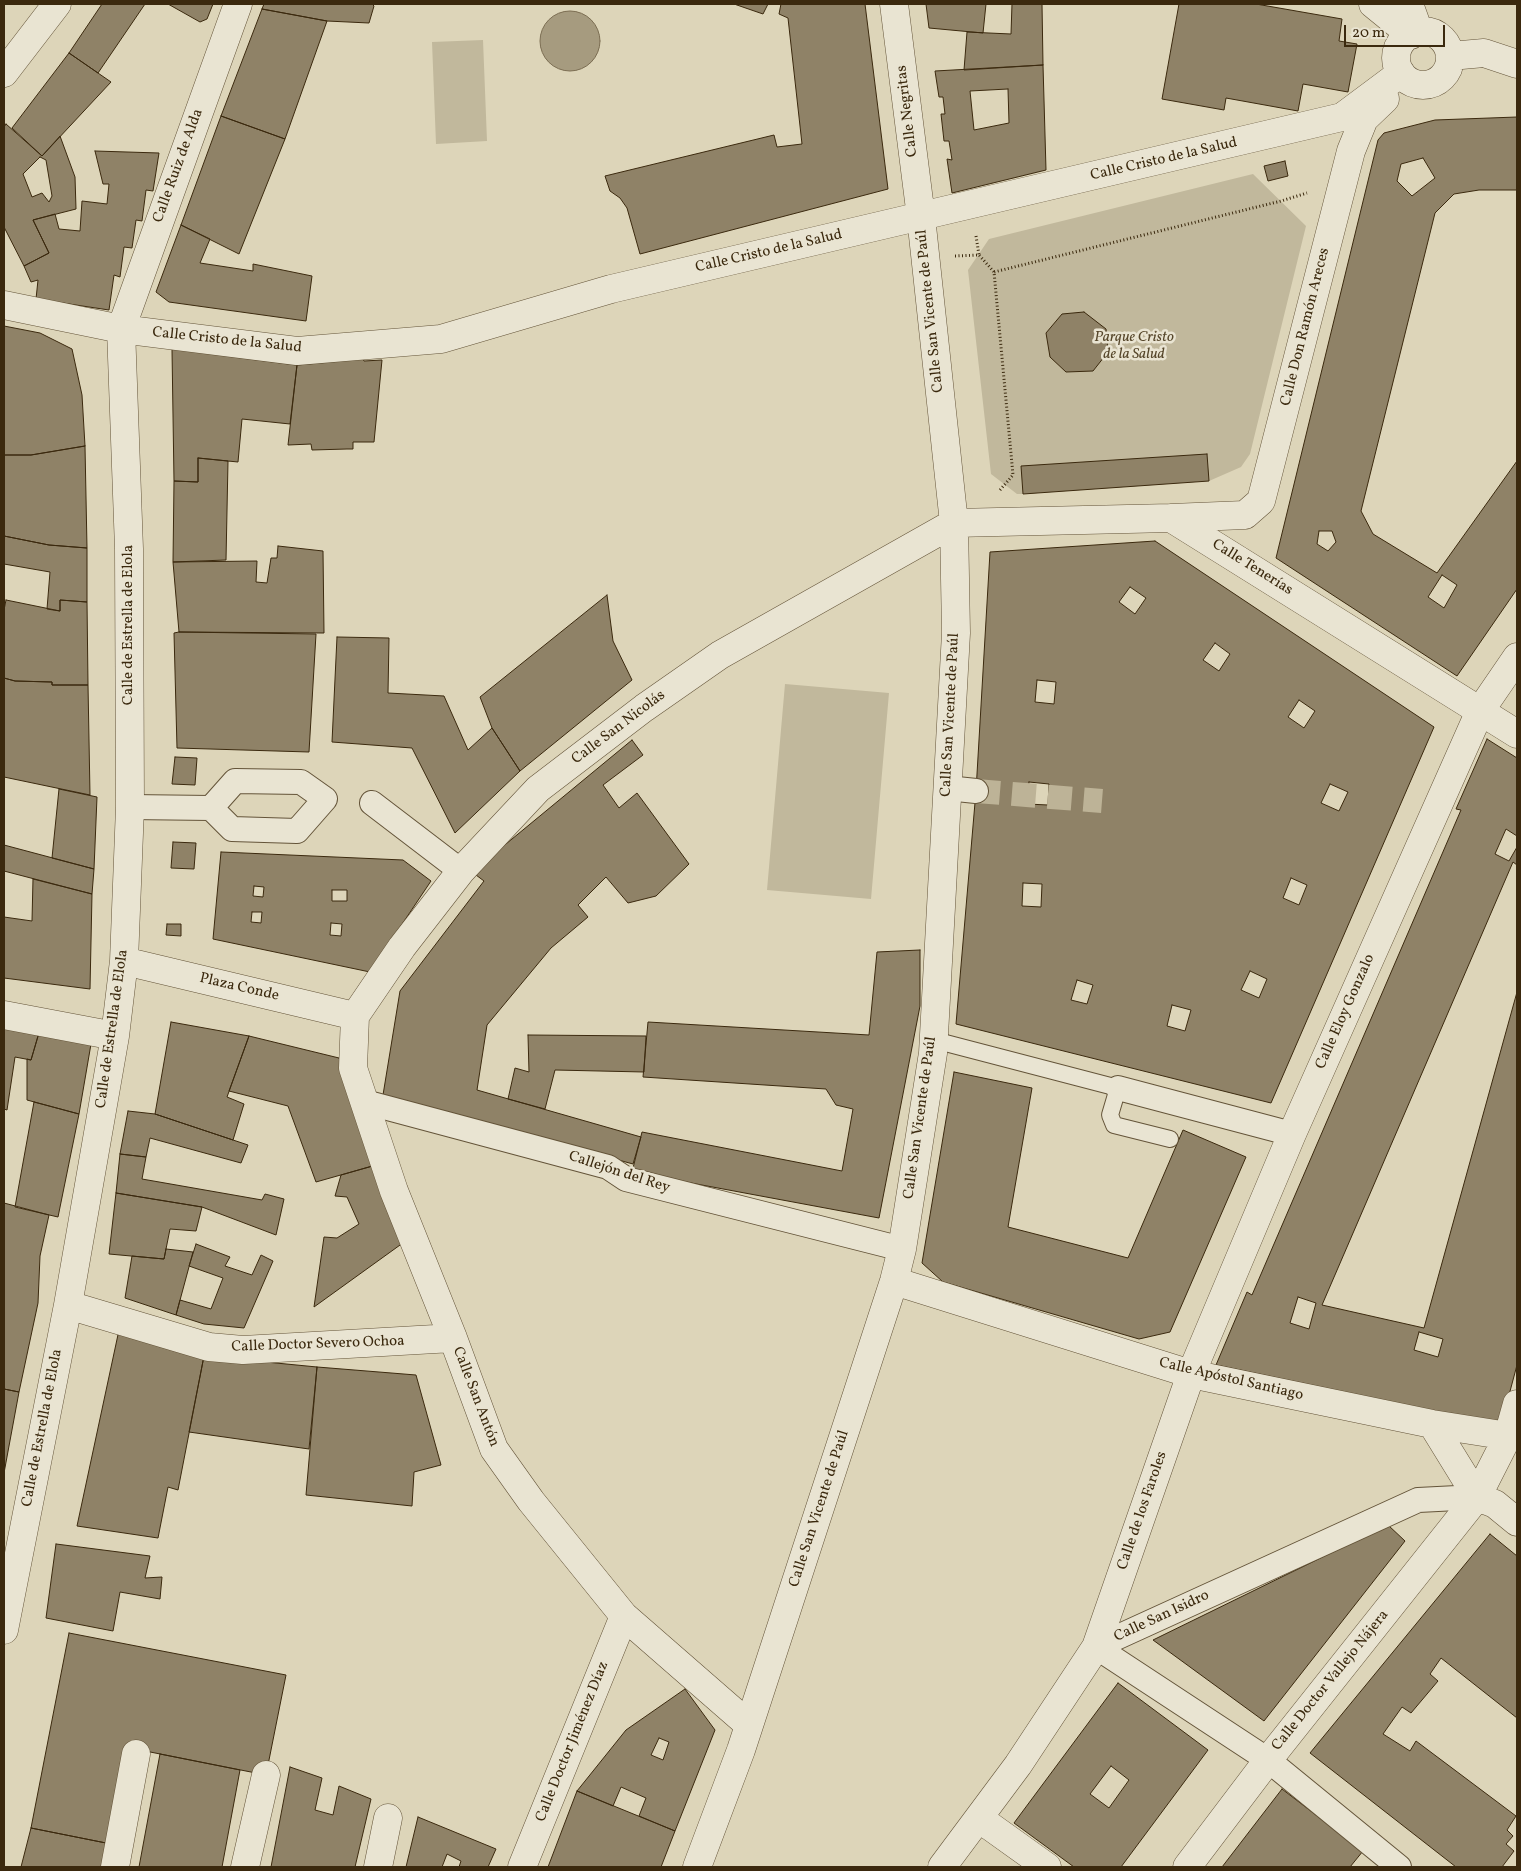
<!DOCTYPE html>
<html>
<head>
<meta charset="utf-8">
<style>
  body { margin:0 }
  #map { position:relative; width:1521px; height:1871px; overflow:hidden; background:#ddd5b9; font-family:Vollkorn,serif }
  canvas { display:block }
  .frame { position:absolute; inset:0; border:5px solid #3b290e; pointer-events:none }
  .scale { position:absolute; left:1344px; top:25px; width:101px; height:22px; box-sizing:border-box; border:2px solid #3b290e; border-top:0; padding-left:6px; font-size:15px; line-height:18px; white-space:nowrap; color:#3b290e; -webkit-text-stroke:4px #e9e4d2; paint-order:stroke }
</style>
</head>
<body>
<div id="map">
<canvas width="1521" height="1871"></canvas>
<div class="frame"></div>
<div class="scale">20 m</div>
</div>
<script>
const c = document.querySelector('canvas').getContext('2d');
c.lineJoin = 'round';
function paint(path, color) {
  c.fillStyle = color;
  c.fill(path, 'evenodd');
}
function shape(rows) {
  const path = new Path2D();
  for (const r of rows) {
    if (r.length === 3) {
      path.moveTo(r[0] + r[2], r[1]);
      path.arc(r[0], r[1], r[2], 0, 2 * Math.PI);
      continue;
    }
    path.moveTo(r[0], r[1]);
    for (let i = 2; i < r.length; i += 2) path.lineTo(r[i], r[i + 1]);
  }
  return path;
}
function strokePath(path, color, width, dash) {
  c.strokeStyle = color;
  c.lineWidth = width;
  c.lineCap = dash ? 'butt' : 'round';
  c.setLineDash(dash || []);
  c.stroke(path);
}
function write(font, color, halo, rows, align = 'center') {
  c.font = font + ' Vollkorn,serif';
  c.lineWidth = 5;
  c.setLineDash([]);
  c.textBaseline = 'middle';
  c.strokeStyle = halo;
  c.fillStyle = color;
  for (const [text, x, y, turn = 0] of rows) {
    c.save();
    c.translate(x, y);
    c.rotate((+turn || 0) * Math.PI / 180);
    c.textAlign = isNaN(turn) ? turn : align;
    if (halo) c.strokeText(text, 0, 0);
    c.fillText(text, 0, 0);
    c.restore();
  }
}
const green = shape([
  [483,40,487,141,436,144,432,42],
  [1253,174,1306,226,1250,454,1241,467,1209,481,1023,494,1017,494,991,474,968,270,989,239],
  [785,684,889,693,871,899,767,890]
]);
const water = shape([
  [570,41,30]
]);
const building = shape([
  [102,4,145,4,98,73,69,53,102,4],
  [168,4,213,4,207,19,200,22,168,4],
  [264,4,372,4,374,6,369,23,327,21,262,9,264,4],
  [734,4,768,4,763,14,734,4],
  [781,4,865,4,888,189,640,254,627,208,620,198,610,191,605,176,774,135,777,147,802,144,788,18,779,14,781,4],
  [926,4,986,4,983,33,929,28,926,4],
  [1012,4,1042,4,1043,65,964,70,967,32,1011,34,1012,4],
  [1179,4,1256,4,1342,19,1339,41,1357,44,1348,92,1303,84,1298,111,1226,98,1224,110,1162,99,1179,4],
  [262,9,327,21,285,139,221,116,262,9],
  [69,53,111,82,42,156,12,128,69,53],
  [1043,65,1046,170,952,193,947,159,952,160,949,141,944,141,941,114,945,114,943,97,939,97,935,71,1043,65],
  [1008,89,1009,123,974,130,970,91,1008,89],
  [221,116,285,139,239,254,181,225,221,116],
  [1517,117,1517,190,1479,190,1454,194,1435,213,1361,511,1373,534,1437,573,1517,461,1517,589,1457,676,1276,558,1378,140,1384,133,1435,120,1517,117],
  [1423,158,1435,178,1412,196,1397,181,1401,164,1423,158],
  [1319,531,1332,531,1336,542,1328,551,1317,544,1319,531],
  [1442,575,1457,585,1444,608,1428,597,1442,575],
  [6,124,42,156,60,136,75,177,76,209,33,220,49,253,24,266,4,227,4,127,6,124],
  [40,157,46,160,52,196,49,202,42,193,32,197,23,174,40,157],
  [95,151,159,153,153,191,146,190,142,221,136,220,132,248,124,247,120,277,114,275,109,310,36,299,38,280,31,282,24,266,49,253,33,220,55,214,59,229,80,231,82,201,107,204,109,184,103,184,95,151],
  [1285,161,1288,176,1268,181,1264,166,1285,161],
  [181,225,210,239,200,263,253,271,253,264,312,276,306,321,169,302,156,292,181,225],
  [1084,312,1106,329,1108,352,1093,371,1066,372,1050,357,1046,333,1062,314,1084,312],
  [4,326,40,333,72,349,82,395,85,446,31,455,4,455,4,326],
  [172,349,297,365,290,424,242,419,238,462,198,458,198,482,174,481,172,349],
  [363,359,364,361,382,360,374,442,353,442,353,449,347,449,312,450,311,444,288,445,297,365,363,359],
  [85,446,87,548,49,545,4,536,4,455,31,455,85,446],
  [1207,454,1209,481,1023,494,1021,466,1207,454],
  [198,458,228,461,226,560,173,562,174,481,198,482,198,458],
  [4,536,49,545,87,548,87,602,60,600,60,611,47,609,50,572,4,564,4,536],
  [1155,541,1434,727,1271,1103,956,1024,976,791,990,552,1155,541],
  [1130,587,1146,598,1135,614,1119,602,1130,587],
  [1215,643,1230,654,1219,671,1203,660,1215,643],
  [1037,680,1056,682,1054,704,1035,702,1037,680],
  [1299,700,1315,711,1304,728,1288,717,1299,700],
  [1029,782,1049,784,1048,805,1027,804,1029,782],
  [1330,784,1348,792,1339,811,1321,803,1330,784],
  [1291,878,1307,885,1299,905,1283,898,1291,878],
  [1023,883,1042,884,1041,907,1022,906,1023,883],
  [1250,971,1267,979,1259,998,1241,990,1250,971],
  [1077,980,1093,985,1087,1004,1071,1000,1077,980],
  [1172,1005,1191,1010,1185,1031,1167,1026,1172,1005],
  [278,546,323,551,324,633,179,632,173,562,257,561,256,582,267,583,271,558,277,558,278,546],
  [607,595,613,641,632,680,520,771,492,728,480,697,607,595],
  [6,600,60,611,60,600,87,602,88,685,52,685,52,682,15,681,4,678,4,610,6,600],
  [179,632,316,634,309,752,177,748,174,633,179,632],
  [337,637,389,638,388,693,444,696,468,750,492,728,520,771,455,833,412,748,332,742,337,637],
  [4,678,15,681,52,682,52,685,88,685,90,795,4,777,4,678],
  [1487,739,1517,758,1517,836,1506,829,1495,854,1509,861,1517,847,1517,865,1513,862,1322,1305,1424,1328,1517,992,1517,1365,1501,1425,1216,1365,1247,1292,1252,1295,1461,810,1456,809,1487,739],
  [1298,1297,1316,1303,1309,1329,1290,1323,1298,1297],
  [1419,1332,1443,1339,1438,1357,1414,1350,1419,1332],
  [632,740,643,755,603,785,619,808,637,793,689,864,656,896,628,903,606,877,578,905,588,917,551,948,487,1025,477,1090,641,1137,633,1164,383,1095,400,991,484,881,472,872,632,740],
  [175,757,197,758,195,785,172,784,175,757],
  [59,789,97,797,94,869,52,858,59,789],
  [173,842,196,843,194,869,171,868,173,842],
  [4,845,94,869,92,894,4,871,4,845],
  [221,852,403,860,431,881,370,972,213,939,221,852],
  [254,886,264,887,263,897,253,896,254,886],
  [332,890,347,890,347,901,332,901,332,890],
  [252,912,262,912,261,923,251,922,252,912],
  [331,923,342,924,341,936,330,935,331,923],
  [33,879,92,894,90,989,4,978,4,917,32,921,33,879],
  [167,924,181,924,181,936,166,935,167,924],
  [920,950,920,1006,879,1218,632,1172,642,1132,842,1171,853,1109,836,1105,826,1089,643,1077,648,1022,869,1035,877,952,920,950],
  [171,1022,249,1036,227,1097,244,1104,233,1140,155,1114,171,1022],
  [4,1024,40,1029,31,1060,15,1057,7,1110,4,1109,4,1024],
  [39,1033,91,1044,79,1114,27,1100,27,1059,31,1060,39,1033],
  [528,1035,646,1036,644,1072,555,1070,545,1109,508,1099,515,1068,529,1072,528,1035],
  [249,1036,339,1058,376,1165,316,1182,288,1106,229,1091,249,1036],
  [954,1072,1032,1088,1008,1227,1128,1258,1183,1130,1246,1157,1170,1332,1139,1339,943,1282,922,1263,954,1072],
  [34,1102,79,1114,58,1217,15,1207,34,1102],
  [128,1111,155,1114,248,1145,241,1163,150,1138,146,1157,120,1154,128,1111],
  [120,1154,146,1157,142,1179,262,1200,265,1194,284,1199,276,1235,202,1207,116,1193,120,1154],
  [376,1165,407,1240,314,1307,324,1237,337,1238,359,1224,347,1197,335,1196,341,1175,376,1165],
  [116,1193,202,1207,196,1231,170,1229,164,1259,109,1254,116,1193],
  [4,1203,49,1215,40,1256,38,1303,19,1392,4,1389,4,1203],
  [196,1244,230,1257,225,1266,252,1275,261,1255,273,1261,244,1328,204,1324,176,1315,180,1300,211,1309,223,1278,189,1266,196,1244],
  [166,1249,193,1252,176,1315,125,1298,132,1256,164,1259,166,1249],
  [119,1330,204,1356,178,1490,168,1487,158,1538,77,1526,119,1330],
  [204,1356,317,1367,309,1449,189,1432,204,1356],
  [317,1367,416,1375,441,1465,414,1472,412,1506,306,1495,317,1367],
  [4,1389,19,1392,4,1473,4,1389],
  [1388,1525,1405,1541,1264,1721,1153,1640,1388,1525],
  [1490,1534,1517,1556,1517,1718,1441,1658,1430,1674,1438,1681,1411,1713,1402,1707,1383,1734,1410,1751,1416,1741,1516,1816,1507,1830,1513,1836,1506,1844,1514,1851,1502,1867,1456,1867,1310,1753,1490,1534],
  [56,1544,150,1556,145,1578,162,1577,160,1599,120,1592,113,1631,46,1618,56,1544],
  [69,1633,286,1675,266,1775,125,1747,106,1843,31,1828,69,1633],
  [1118,1683,1208,1750,1121,1867,1074,1867,1014,1823,1118,1683],
  [1111,1766,1129,1780,1109,1808,1090,1794,1111,1766],
  [685,1689,715,1730,675,1831,639,1816,646,1798,621,1787,613,1806,577,1791,626,1730,685,1689],
  [659,1738,669,1742,663,1760,651,1755,659,1738],
  [160,1754,240,1770,222,1867,139,1867,160,1754],
  [290,1767,322,1778,315,1810,333,1815,339,1786,371,1799,355,1867,271,1867,290,1767],
  [1282,1789,1363,1851,1350,1867,1222,1867,1282,1789],
  [577,1791,675,1831,661,1867,548,1867,577,1791],
  [418,1817,496,1849,488,1867,459,1867,461,1861,447,1854,442,1867,406,1867,418,1817],
  [31,1828,106,1843,103,1867,21,1867,31,1828]
]);
const pedestrianTunnel = shape([
  [976,791,1102,801]
]);
const path = shape([
  [976,236,979,255],
  [955,256,979,255,994,272],
  [1000,490,1013,475,994,272,1281,201,1307,193]
]);
const service = shape([
  [934,1040,1118,1088,1110,1115,1114,1125,1170,1139]
]);
const pedestrian = shape([
  [947,788,976,791],
  [372,803,461,871],
  [130,807,211,808,232,829,297,831,325,799,301,782,235,781,211,808],
  [1118,1088,1292,1134],
  [365,1102,608,1167,626,1179,902,1249],
  [1096,1647,1418,1500,1477,1497],
  [1096,1647,1268,1760,1399,1867]
]);
const minor = shape([
  [1373,4,1411,35],
  [1409,4,1419,32],
  [1423,58,27],
  [1450,56,1484,53,1517,64],
  [4,73,57,4],
  [4,305,121,329,297,351,441,339,611,289,1342,117,1401,73],
  [1171,518,1245,515,1261,501,1351,151,1364,119,1385,99],
  [124,961,355,1016],
  [4,1015,115,1036],
  [355,1016,402,947,461,871,538,789,644,708,720,655,954,523,1171,518,1517,734],
  [355,1016,353,1068,394,1191,453,1338,494,1449,531,1501,624,1616,749,1725],
  [894,1281,1191,1374,1432,1424,1508,1436,1517,1435],
  [68,1305,209,1347,243,1350,453,1338],
  [1432,1424,1477,1497,1495,1504,1517,1522],
  [4,1630,68,1305,115,1036,124,961,130,807,129,549,121,329,238,4],
  [980,1819,1047,1867],
  [115,1867,136,1754],
  [245,1867,266,1775],
  [378,1867,388,1818],
  [522,1867,624,1616],
  [697,1867,741,1750,894,1281,902,1249,933,1053,956,633,954,523,921,217,894,4],
  [942,1867,1018,1765,1096,1647,1191,1374,1292,1134,1480,711,1517,657],
  [1187,1867,1268,1760,1477,1497,1508,1436,1517,1404]
]);
const streetNames = [
  ["Calle Negritas",908,111,-97],
  ["Calle Cristo de la Salud",1164,160,-13],
  ["Calle Ruiz de Alda",179,166,-70],
  ["Calle Cristo de la Salud",769,252,-13],
  ["Calle San Vicente de Paúl",931,311,-96],
  ["Calle Don Ramón Areces",1306,327,-76],
  ["Calle Cristo de la Salud",227,341,6],
  ["Calle Tenerías",1252,568,32],
  ["Calle de Estrella de Elola",129,625,-90],
  ["Calle San Vicente de Paúl",951,715,-87],
  ["Calle San Nicolás",619,728,-37],
  ["Plaza Conde",239,988,13],
  ["Calle Eloy Gonzalo",1346,1012,-66],
  ["Calle de Estrella de Elola",113,1029,-82],
  ["Calle San Vicente de Paúl",921,1118,-82],
  ["Callejón del Rey",619,1173,18],
  ["Calle Doctor Severo Ochoa",318,1345,-2],
  ["Calle Apóstol Santiago",1231,1380,13],
  ["Calle San Antón",475,1397,69],
  ["Calle de Estrella de Elola",43,1428,-79],
  ["Calle San Vicente de Paúl",820,1509,-72],
  ["Calle de los Faroles",1143,1511,-71],
  ["Calle San Isidro",1162,1617,-25],
  ["Calle Doctor Vallejo Nájera",1331,1681,-51],
  ["Calle Doctor Jiménez Díaz",573,1742,-68]
];
const parkNames = [
  ["Parque Cristo",1134,338],
  ["de la Salud",1134,355]
];
paint(green, '#c1b89c');
paint(water, '#a69b7f');
strokePath(water, '#7b6d52', 1);
paint(building, '#8f8267');
strokePath(building, '#3b290e', 1);
strokePath(pedestrianTunnel, '#bdb397', 24, [24, 12]);
strokePath(service, '#645439', 18);
strokePath(pedestrian, '#645439', 26);
strokePath(minor, '#645439', 29);
strokePath(path, '#3b290e', 3, [1, 2.5]);
strokePath(service, '#e9e4d2', 16);
strokePath(pedestrian, '#e9e4d2', 24);
strokePath(minor, '#e9e4d2', 28);
write('15px', '#3b290e', '#e9e4d2', streetNames);
write('italic 15px', '#56462a', '#e9e4d2', parkNames);
</script>
</body>
</html>
